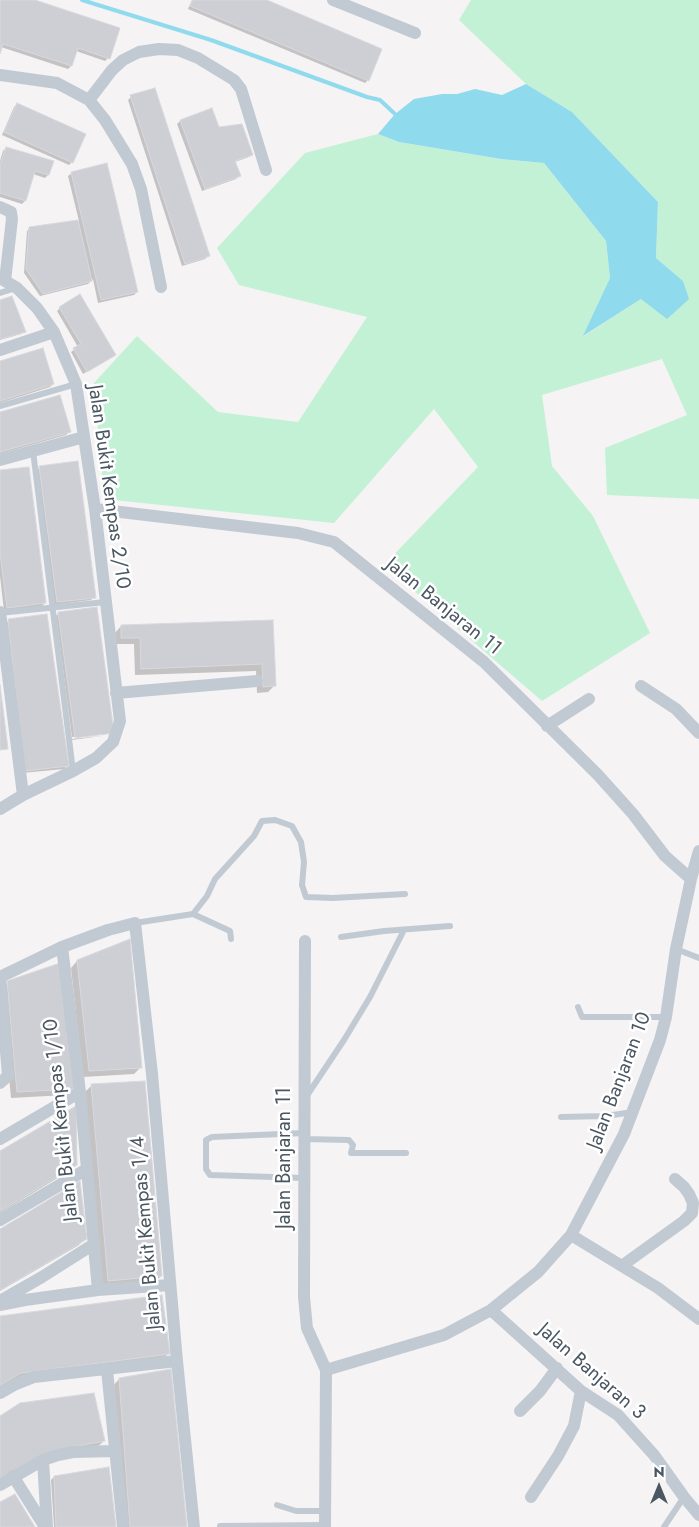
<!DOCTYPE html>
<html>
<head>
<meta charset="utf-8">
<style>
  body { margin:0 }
  #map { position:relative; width:699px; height:1527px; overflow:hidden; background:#f5f3f3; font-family:Jost,sans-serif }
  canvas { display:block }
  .north { position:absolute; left:634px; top:1462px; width:50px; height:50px; -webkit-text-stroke:4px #fff; paint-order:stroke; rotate:0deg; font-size:14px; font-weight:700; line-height:20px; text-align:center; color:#4a5661 }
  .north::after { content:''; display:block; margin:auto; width:18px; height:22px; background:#4a5661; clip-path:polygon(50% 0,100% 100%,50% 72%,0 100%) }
</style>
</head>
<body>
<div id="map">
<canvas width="699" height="1527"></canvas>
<div class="north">N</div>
</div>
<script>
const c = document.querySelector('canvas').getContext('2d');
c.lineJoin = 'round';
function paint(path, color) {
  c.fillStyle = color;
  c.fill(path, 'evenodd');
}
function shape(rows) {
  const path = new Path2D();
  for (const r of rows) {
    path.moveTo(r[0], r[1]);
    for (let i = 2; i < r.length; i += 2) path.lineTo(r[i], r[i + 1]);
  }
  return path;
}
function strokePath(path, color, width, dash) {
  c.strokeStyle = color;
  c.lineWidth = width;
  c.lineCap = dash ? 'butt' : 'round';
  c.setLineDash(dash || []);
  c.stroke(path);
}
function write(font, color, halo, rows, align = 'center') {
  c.font = font + ' Jost,sans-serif';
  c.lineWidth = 5;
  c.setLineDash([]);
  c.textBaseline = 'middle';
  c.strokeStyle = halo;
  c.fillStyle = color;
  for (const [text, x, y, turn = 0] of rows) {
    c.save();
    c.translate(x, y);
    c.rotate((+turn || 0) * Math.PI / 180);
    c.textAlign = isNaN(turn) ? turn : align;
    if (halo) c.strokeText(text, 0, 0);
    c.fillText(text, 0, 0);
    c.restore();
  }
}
const green = shape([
  [471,0,699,0,699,499,607,495,605,448,687,415,662,359,542,395,552,466,593,516,650,633,542,701,384,565,478,467,434,409,334,523,104,499,94,383,137,336,218,412,298,422,367,317,239,285,217,248,305,153,378,134,399,142,501,159,544,163,606,241,610,278,584,336,641,299,683,281,656,258,658,202,572,112,526,84,459,20]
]);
const water = shape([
  [526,84,572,112,658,202,656,258,683,281,689,299,667,319,641,299,583,336,610,278,606,241,544,163,501,159,399,142,378,134,395,114,414,99,442,94,457,94,475,89,502,95]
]);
const shadow = shape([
  [0,0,31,0,108,58,105,61,76,51,71,66,68,69,1,47,0,50],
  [192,0,264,0,368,80,365,83,188,9],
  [131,97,208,256,205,259,182,266,128,100],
  [17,104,72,162,69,165,2,135,14,107],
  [212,110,218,128,252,154,249,157,235,162,239,176,236,179,202,191,177,124,180,121],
  [6,148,52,162,48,175,45,178,33,174,25,201,22,204,0,197,0,161,3,151],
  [72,173,137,292,134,295,98,303,93,279,88,284,40,296,24,273,27,231,30,228,79,221,68,176],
  [0,301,24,331,21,334,0,340],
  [60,308,111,357,83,374,71,352,78,347,57,311],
  [0,362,53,384,50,387,0,403],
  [0,414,69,432,66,435,0,454],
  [40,467,94,597,91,600,54,605,37,470],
  [0,472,45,603,42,606,4,611,0,576],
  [59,613,111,732,72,737,56,616],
  [9,621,67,766,64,769,22,773,5,624],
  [272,621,274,686,268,692,257,693,256,671,135,675,134,644,115,644,115,633,121,626],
  [109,735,72,740,72,739,110,735],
  [77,961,141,1067,134,1074,83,1077,71,968],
  [8,982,73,1088,66,1095,11,1098,1,989],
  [92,1085,161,1276,154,1283,102,1287,85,1092],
  [0,1153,76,1164,69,1171,0,1213],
  [0,1231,85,1238,79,1245,0,1291],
  [0,1317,168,1354,162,1360,0,1386],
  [119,1379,185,1527,123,1527,113,1386],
  [0,1418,104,1441,97,1447,43,1457],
  [54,1477,115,1527,54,1527,51,1480]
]);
const stream = shape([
  [82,0,211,40,367,97,380,100,395,114]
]);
const building = shape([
  [0,0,35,0,120,28,110,59,78,48,72,66,3,44,0,54,0,0],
  [193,0,267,0,382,49,369,81,190,6,193,0],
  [155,88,210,256,185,264,130,95,155,88],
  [17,103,86,134,73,163,4,132,17,103],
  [212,108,219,127,242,124,253,155,235,161,241,176,205,189,180,120,212,108],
  [6,147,54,161,49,175,35,171,26,201,0,193,0,165,6,147],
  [107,163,138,292,101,300,71,172,107,163],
  [78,220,92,281,43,294,26,269,29,227,78,220],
  [80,294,116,355,87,372,73,348,81,344,59,307,80,294],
  [12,296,26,332,0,339,0,300,12,296],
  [43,348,54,384,0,401,0,361,43,348],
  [60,395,71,432,0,452,0,412,60,395],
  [78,461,96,598,57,602,39,466,78,461],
  [29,467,46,603,7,608,0,553,0,470,29,467],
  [97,607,114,733,75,738,58,612,97,607],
  [47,614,69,766,24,771,8,619,47,614],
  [273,620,276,686,263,687,262,664,141,669,140,638,121,638,121,625,273,620],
  [0,685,8,749,0,750,0,685],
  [130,939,142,1068,89,1071,77,960,130,939],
  [60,963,74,1089,17,1092,7,981,60,963],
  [145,1081,162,1276,108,1281,91,1084,145,1081],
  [76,1106,77,1165,0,1211,0,1151,76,1106],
  [80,1181,87,1239,0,1290,0,1229,80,1181],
  [162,1295,170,1354,21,1373,0,1385,0,1316,162,1295],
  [171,1369,187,1527,130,1527,119,1378,171,1369],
  [94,1393,105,1441,51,1451,0,1483,0,1416,20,1403,94,1393],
  [109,1467,116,1527,56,1527,54,1476,109,1467],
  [15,1494,35,1527,0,1527,0,1502,15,1494]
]);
const service = shape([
  [0,293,16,288],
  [0,406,76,384],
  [33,451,73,771],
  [0,613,105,602],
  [193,914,230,931,231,939],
  [135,923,193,914,207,896,215,879,254,836,262,821,275,820,292,826,301,842,304,862,302,885,306,897,333,898,405,894],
  [341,937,384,931,450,926],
  [676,949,699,958],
  [578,1007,582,1017,666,1017],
  [306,1097,344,1040,370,997,404,930],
  [561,1117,606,1116,633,1112],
  [304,1139,349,1140,353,1145,351,1153,406,1153],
  [304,1178,210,1175,206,1169,206,1140,212,1137,304,1133],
  [277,1505,296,1511,324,1511],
  [220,1526,324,1525],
  [664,1527,684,1497]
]);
const minor = shape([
  [333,0,415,33],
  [0,75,57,83,89,100,105,120,132,164,141,189,161,287],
  [89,100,112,70,123,60,139,52,159,49,178,50,198,58,234,80,241,89,266,170],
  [0,207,11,212,12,219,5,281],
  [0,278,17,288,37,308,54,332,76,384,95,509,120,721,113,742,96,758,73,771,23,795,0,809],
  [0,350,54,332],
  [0,460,84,437],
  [95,509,298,533,334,542,484,662,598,775,633,814,665,856,691,879],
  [0,612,23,795],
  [641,686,676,709,699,733],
  [116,693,257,681],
  [547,726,589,699],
  [305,941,304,1297,307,1328,326,1370,325,1527],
  [62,947,80,1092,98,1290],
  [0,977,62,947,108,930,135,923,152,1074,177,1361,194,1527],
  [0,1083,8,1076,0,977],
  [0,1139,80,1092],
  [0,1220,87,1169],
  [571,1235,658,1288,699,1319],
  [623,1265,684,1221,692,1213,693,1203,689,1194,684,1187,675,1179],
  [0,1301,42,1277,94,1244],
  [0,1305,25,1300,98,1290,170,1285],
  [491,1310,581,1391,618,1415,654,1455,684,1497,699,1515],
  [107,1370,123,1527],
  [326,1370,444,1335,491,1310,538,1272,571,1235,624,1134,660,1040,666,1017,676,949,691,879,699,851],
  [0,1393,14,1385,34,1377,177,1361],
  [520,1411,540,1391,557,1368],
  [43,1460,47,1527],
  [13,1476,45,1527],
  [0,1485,43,1460,58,1455,73,1452,116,1451],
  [531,1497,558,1456,574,1426,581,1391]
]);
const streetNames = [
  ["Jalan Bukit Kempas 2/10",108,487,82],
  ["Jalan Banjaran 11",443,607,39],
  ["Jalan Banjaran 10",620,1081,-69],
  ["Jalan Bukit Kempas 1/10",62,1120,-96],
  ["Jalan Banjaran 11",285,1158,-90],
  ["Jalan Bukit Kempas 1/4",147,1233,-95],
  ["Jalan Banjaran 3",591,1372,41]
];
paint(green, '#c3f1d5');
paint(water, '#90daee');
paint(shadow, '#0003');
strokePath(stream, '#90daee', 4);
paint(building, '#cdcfd5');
strokePath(building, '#d7d9de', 1);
strokePath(service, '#c1cad2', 6);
strokePath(minor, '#c1cad2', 12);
write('20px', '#4a5661', '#fff', streetNames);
</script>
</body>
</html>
